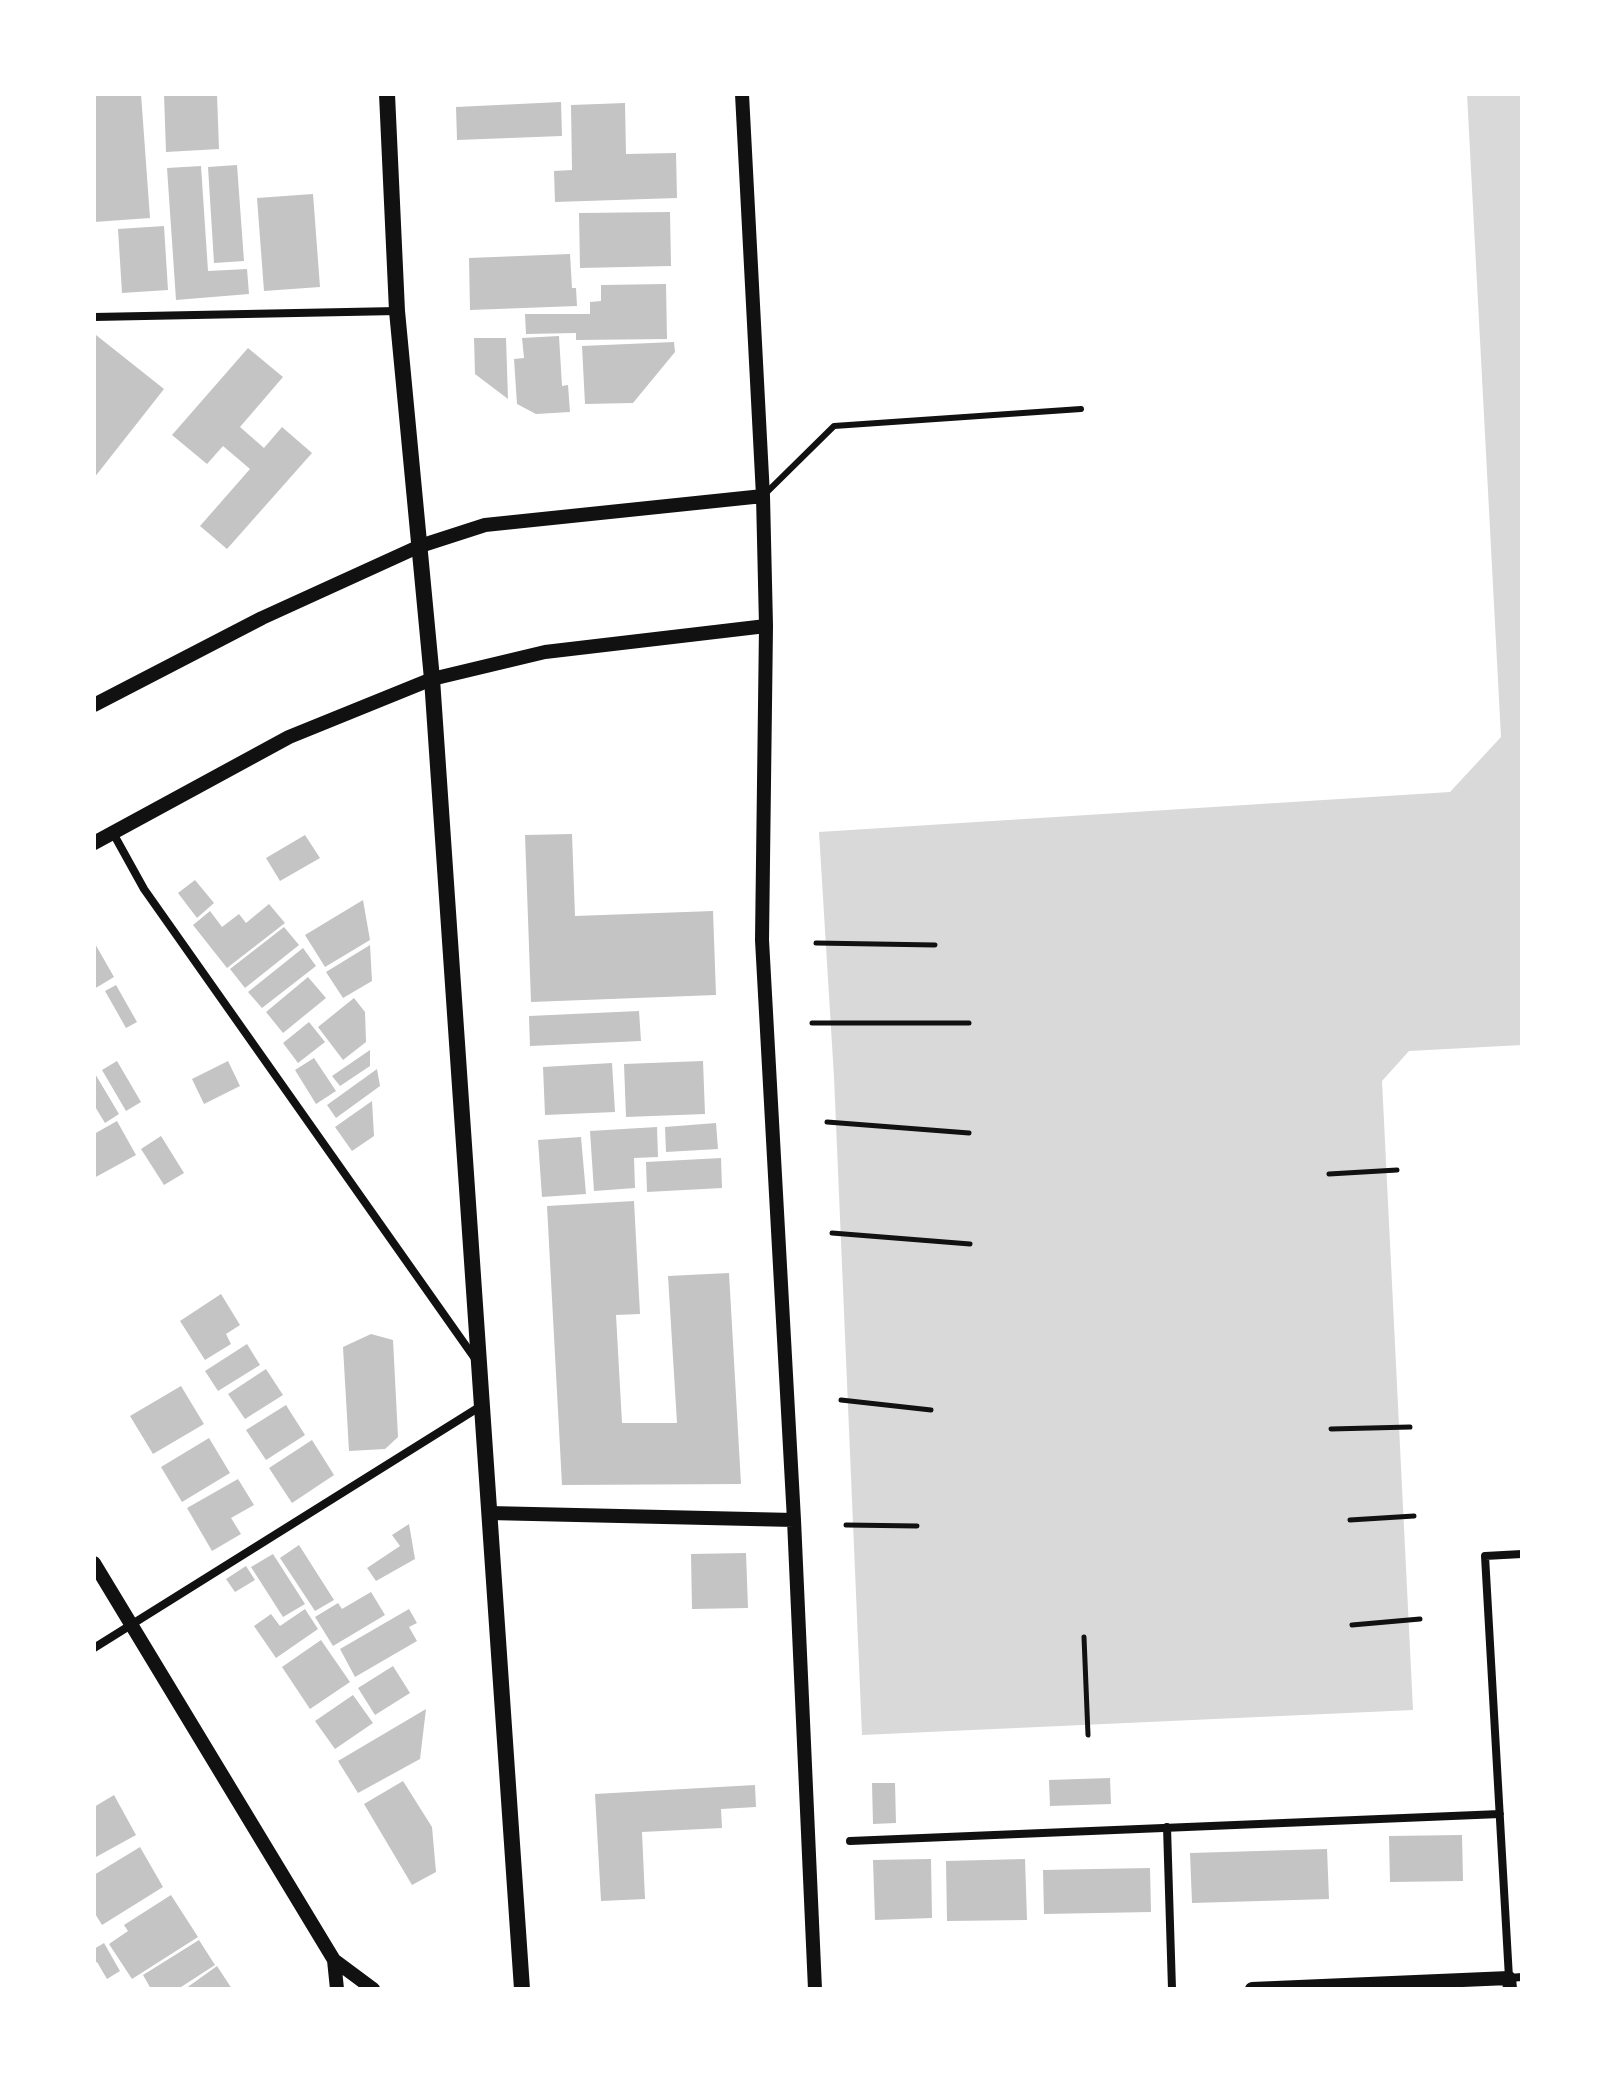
<!DOCTYPE html>
<html>
<head>
<meta charset="utf-8">
<style>
  body { margin:0 }
  #map { position:relative; width:1616px; height:2083px; overflow:hidden; background:#fff; font-family:"Exo 2",sans-serif }
  canvas { display:block }
  .frame { position:absolute; inset:0; border:96px solid #fff; pointer-events:none }
</style>
</head>
<body>
<div id="map">
<canvas width="1616" height="2083"></canvas>
<div class="frame"></div>
</div>
<script>
const c = document.querySelector('canvas').getContext('2d');
c.lineJoin = 'round';
function paint(path, color) {
  c.fillStyle = color;
  c.fill(path, 'evenodd');
}
function shape(rows) {
  const path = new Path2D();
  for (const r of rows) {
    path.moveTo(r[0], r[1]);
    for (let i = 2; i < r.length; i += 2) path.lineTo(r[i], r[i + 1]);
  }
  return path;
}
function strokePath(path, color, width, dash) {
  c.strokeStyle = color;
  c.lineWidth = width;
  c.lineCap = dash ? 'butt' : 'round';
  c.setLineDash(dash || []);
  c.stroke(path);
}
const water = shape([
  [1467,94,1522,94,1522,1045,1409,1051,1382,1081,1413,1710,862,1735,834,1077,819,832,1450,792,1501,737]
]);
const building = shape([
  [94,94,141,94,150,218,94,222],
  [164,94,217,94,219,149,166,152],
  [561,102,562,136,457,140,456,107],
  [625,103,626,154,676,153,677,198,555,202,554,171,572,170,571,105],
  [237,165,244,261,214,263,208,167],
  [201,166,208,271,247,269,249,294,176,300,167,168],
  [313,194,320,287,264,291,257,198],
  [670,212,671,266,580,268,579,213],
  [164,226,168,290,122,293,118,229],
  [570,254,572,288,576,288,577,306,470,310,469,258],
  [666,284,667,339,576,340,576,333,526,334,525,314,590,314,590,302,601,301,601,285],
  [96,335,164,389,94,478,94,337],
  [559,336,562,386,568,385,570,412,536,414,517,404,514,359,524,358,522,338],
  [474,338,506,338,508,399,475,374],
  [674,342,675,352,633,403,585,404,582,346],
  [248,348,283,377,240,427,264,448,282,427,312,453,227,549,200,526,250,469,223,446,207,464,172,435],
  [572,834,575,916,713,911,716,995,531,1002,525,835],
  [305,835,320,858,280,881,266,858],
  [195,880,214,903,197,918,178,893],
  [363,900,370,940,325,967,305,935],
  [269,904,285,923,227,968,193,925,210,911,222,927,239,914,246,923],
  [284,927,299,945,245,988,230,969],
  [94,942,114,977,94,989],
  [370,945,372,981,343,998,326,972],
  [303,948,316,966,262,1008,248,992],
  [308,977,326,998,283,1033,266,1012],
  [116,985,137,1022,126,1028,105,991],
  [354,998,365,1012,366,1042,343,1060,318,1027],
  [639,1011,641,1041,530,1046,529,1016],
  [309,1022,325,1042,298,1063,283,1043],
  [370,1050,370,1066,340,1086,332,1076],
  [314,1058,336,1091,316,1104,295,1070],
  [117,1061,141,1102,126,1111,102,1070],
  [228,1061,240,1086,204,1104,192,1079],
  [703,1061,705,1114,626,1117,624,1064],
  [612,1063,615,1112,545,1115,543,1067],
  [377,1069,380,1086,336,1118,327,1105],
  [94,1072,119,1114,105,1123,94,1105],
  [372,1101,374,1136,352,1151,335,1127],
  [117,1121,136,1155,94,1178,94,1134],
  [716,1123,718,1149,666,1152,665,1127],
  [657,1127,658,1157,634,1158,635,1188,594,1191,590,1131],
  [161,1136,184,1173,164,1185,141,1149],
  [581,1137,586,1194,542,1197,538,1140],
  [721,1158,722,1188,647,1192,646,1162],
  [634,1201,640,1314,616,1315,622,1423,677,1423,668,1276,729,1273,741,1484,562,1485,547,1206],
  [221,1294,240,1325,226,1334,231,1344,205,1360,180,1321],
  [371,1334,393,1340,398,1437,385,1449,349,1451,343,1347],
  [247,1344,260,1365,218,1391,205,1371],
  [266,1369,283,1395,245,1419,228,1394],
  [181,1386,204,1424,153,1454,130,1416],
  [286,1405,305,1435,266,1460,246,1430],
  [209,1438,230,1473,182,1502,161,1467],
  [312,1440,334,1475,292,1503,269,1468],
  [238,1479,254,1505,231,1518,241,1534,212,1551,187,1508],
  [409,1524,415,1559,376,1581,367,1568,400,1546,392,1535],
  [299,1545,334,1600,315,1611,280,1558],
  [746,1553,748,1608,692,1609,691,1554],
  [273,1554,305,1604,283,1617,251,1567],
  [246,1566,255,1580,235,1592,226,1579],
  [371,1592,385,1615,333,1646,315,1617,338,1603,342,1609],
  [305,1609,318,1629,276,1658,254,1626,271,1614,280,1626],
  [409,1609,417,1623,409,1627,417,1641,355,1677,340,1649],
  [321,1640,350,1682,310,1709,282,1667],
  [393,1666,410,1693,375,1715,358,1688],
  [353,1695,373,1723,335,1749,315,1721],
  [426,1709,420,1759,358,1793,338,1761],
  [1110,1778,1111,1804,1050,1806,1049,1780],
  [403,1781,432,1827,436,1872,412,1885,364,1804],
  [872,1783,895,1783,896,1823,873,1824],
  [755,1785,756,1807,721,1809,722,1828,642,1832,645,1899,601,1901,595,1794],
  [114,1795,136,1835,96,1857,94,1854,94,1807],
  [1462,1835,1463,1881,1390,1882,1389,1836],
  [140,1847,163,1887,102,1925,94,1912,94,1875],
  [1327,1849,1329,1899,1192,1903,1190,1853],
  [931,1859,932,1918,875,1920,873,1860],
  [1025,1859,1027,1920,947,1921,946,1861],
  [1150,1868,1151,1912,1044,1914,1043,1870],
  [171,1895,198,1937,132,1979,109,1944,128,1931,124,1925],
  [199,1940,215,1965,178,1989,151,1989,143,1975],
  [104,1943,120,1971,107,1979,97,1962,94,1963,94,1949],
  [217,1966,232,1989,185,1989]
]);
const path = shape([
  [816,943,935,945],
  [812,1023,969,1023],
  [827,1122,969,1133],
  [1329,1174,1397,1170],
  [832,1233,970,1244],
  [841,1400,931,1410],
  [1331,1429,1410,1427],
  [1350,1520,1414,1516],
  [846,1525,917,1526],
  [1352,1625,1420,1619],
  [1084,1637,1088,1735]
]);
const service = shape([
  [766,493,834,426,1081,409]
]);
const minor = shape([
  [94,317,397,311],
  [113,833,144,889,476,1360],
  [1522,1554,1485,1556,1509,1978,1522,1977],
  [94,1648,481,1406],
  [1167,1827,1172,1989],
  [850,1841,1500,1814]
]);
const tertiary = shape([
  [742,94,763,496,766,626,762,940,794,1520,815,1989],
  [94,705,262,618,420,546,485,525,763,496],
  [94,843,289,737,432,679,545,652,766,626],
  [489,1513,794,1520],
  [94,1563,334,1960,373,1989],
  [334,1960,337,1989],
  [1252,1989,1509,1978,1510,1989]
]);
const secondary = shape([
  [387,94,397,311,432,679,522,1989]
]);
paint(water, '#d9d9d9');
paint(building, '#c4c4c4');
strokePath(path, '#111', 5);
strokePath(service, '#111', 6);
strokePath(minor, '#111', 8);
strokePath(tertiary, '#111', 14);
strokePath(secondary, '#111', 16);
</script>
</body>
</html>
